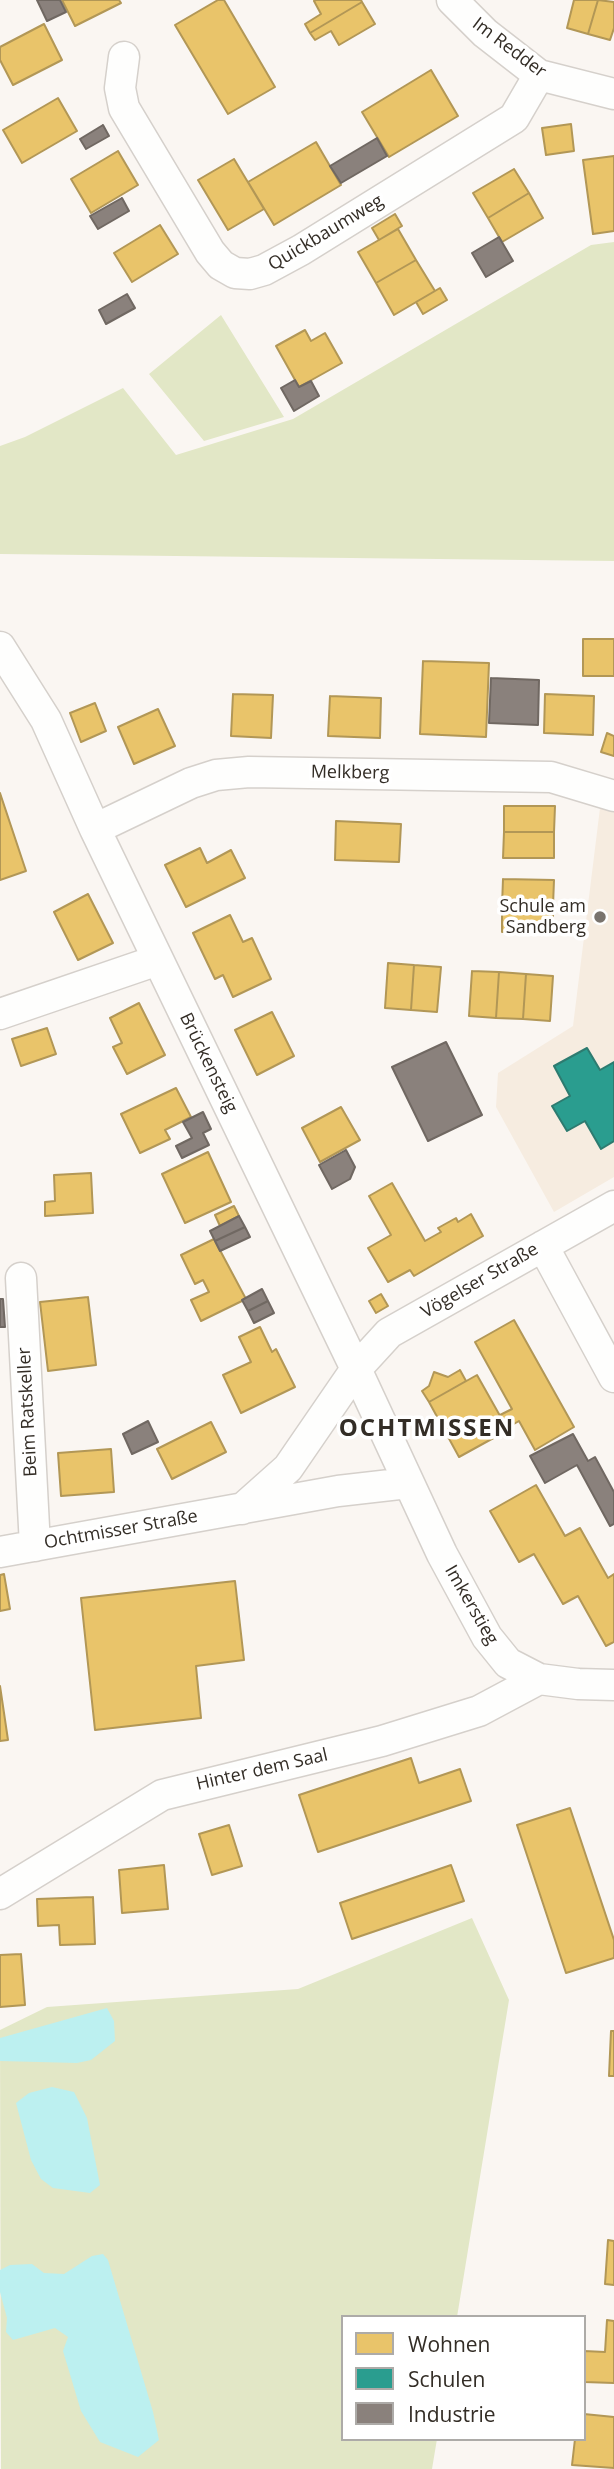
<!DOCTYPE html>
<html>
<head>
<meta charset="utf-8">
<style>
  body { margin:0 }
  #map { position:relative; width:614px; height:2469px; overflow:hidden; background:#faf6f2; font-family:"Open Sans",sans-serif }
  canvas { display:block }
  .legend { position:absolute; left:341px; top:2315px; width:245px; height:126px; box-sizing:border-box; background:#fff; border:2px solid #adaba8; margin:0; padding:9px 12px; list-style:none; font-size:21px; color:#332d26 }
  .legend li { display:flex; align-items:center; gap:14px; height:35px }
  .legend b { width:35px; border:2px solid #adaba8 }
</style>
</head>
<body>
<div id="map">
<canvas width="614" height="2469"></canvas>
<ul class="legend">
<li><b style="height:19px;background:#e9c46a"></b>Wohnen</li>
<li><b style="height:19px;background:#2a9d8f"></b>Schulen</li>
<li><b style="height:19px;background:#8a817c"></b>Industrie</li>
</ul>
</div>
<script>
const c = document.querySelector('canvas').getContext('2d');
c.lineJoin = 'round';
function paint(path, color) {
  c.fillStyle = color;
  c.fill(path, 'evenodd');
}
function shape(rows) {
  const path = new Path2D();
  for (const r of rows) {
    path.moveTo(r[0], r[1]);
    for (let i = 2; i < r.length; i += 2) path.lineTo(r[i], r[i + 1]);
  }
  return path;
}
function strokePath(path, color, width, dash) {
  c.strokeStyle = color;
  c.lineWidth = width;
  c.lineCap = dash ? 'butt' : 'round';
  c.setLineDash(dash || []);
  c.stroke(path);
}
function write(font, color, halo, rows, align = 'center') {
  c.font = font + ' "Open Sans",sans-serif';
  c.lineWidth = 7;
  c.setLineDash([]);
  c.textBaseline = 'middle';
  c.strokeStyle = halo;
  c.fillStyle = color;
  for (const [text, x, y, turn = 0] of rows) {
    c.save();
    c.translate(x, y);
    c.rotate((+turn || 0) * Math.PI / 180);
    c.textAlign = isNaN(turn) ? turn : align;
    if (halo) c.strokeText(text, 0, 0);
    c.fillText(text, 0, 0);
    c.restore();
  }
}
const education = shape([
  [601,800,614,808,614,1177,554,1212,496,1107,498,1073,573,1026]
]);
const green = shape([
  [614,242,614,561,0,554,0,446,25,437,123,388,176,455,293,419,591,245],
  [221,315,284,417,204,441,149,374],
  [472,1918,509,2000,457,2317,343,2317,343,2439,437,2439,432,2469,1,2469,0,2030,47,2007,298,1989]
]);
const water = shape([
  [107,2008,114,2021,115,2041,91,2060,77,2063,0,2061,0,2038],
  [52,2087,74,2092,87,2118,100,2185,90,2193,53,2188,41,2179,31,2160,16,2103,29,2093],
  [103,2254,108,2260,153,2412,159,2440,138,2457,100,2442,81,2411,63,2351,68,2337,55,2328,13,2340,6,2332,7,2318,0,2292,0,2270,10,2265,32,2264,44,2273,64,2274,92,2256]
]);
const homes = shape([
  [62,0,119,0,121,3,75,26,62,0],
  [218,0,224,0,275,87,228,114,175,25,218,0],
  [316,0,361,0,362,2,310,33,305,24,321,14,314,1,316,0],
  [574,0,598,0,588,34,567,28,574,0],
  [598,0,614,2,614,28,610,40,588,34,598,0],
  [362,2,375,24,339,45,331,31,315,40,310,33,362,2],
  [44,24,62,60,13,85,0,60,0,47,44,24],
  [431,70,458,116,389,157,362,112,431,70],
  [58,98,77,131,22,163,3,130,58,98],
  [571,124,574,151,546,155,542,128,571,124],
  [316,142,341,185,274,225,248,182,316,142],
  [118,151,138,185,91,213,71,179,118,151],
  [614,156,614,231,593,234,583,160,614,156],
  [234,159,264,209,228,230,198,180,234,159],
  [514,169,529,193,488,218,473,193,514,169],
  [529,193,543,218,502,242,488,218,529,193],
  [395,214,402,226,379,240,372,228,395,214],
  [160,225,178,254,132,282,114,253,160,225],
  [398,229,416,260,376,283,358,252,398,229],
  [416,260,435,291,394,315,376,283,416,260],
  [440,288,447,300,423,314,416,302,440,288],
  [305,330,311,341,325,333,342,363,299,387,276,346,305,330],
  [583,639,614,639,614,676,583,676,583,639],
  [423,661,489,663,486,737,420,734,423,661],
  [233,694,273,695,271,738,231,736,233,694],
  [545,694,594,696,593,735,544,733,545,694],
  [330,696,381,698,380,738,328,736,330,696],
  [95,703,106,731,81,742,70,713,95,703],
  [158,709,175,746,134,764,118,727,158,709],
  [607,733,614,736,614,756,601,752,607,733],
  [0,793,26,871,0,880,0,793],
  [504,806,555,806,554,832,504,832,504,806],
  [336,821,401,824,399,862,335,860,336,821],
  [504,832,554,832,554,858,503,858,504,832],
  [200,848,207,863,231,850,245,878,186,907,165,865,200,848],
  [503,879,554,880,553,906,502,906,503,879],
  [88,894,113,943,78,960,54,912,88,894],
  [502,906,553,906,553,932,502,932,502,906],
  [230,915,243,942,252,938,271,979,233,997,223,975,215,979,193,933,230,915],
  [388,963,414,965,411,1010,385,1008,388,963],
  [414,965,441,967,437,1012,411,1010,414,965],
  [472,971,499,972,496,1018,469,1016,472,971],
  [499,972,526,974,523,1019,496,1018,499,972],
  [526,974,553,976,550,1021,523,1019,526,974],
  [139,1003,165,1055,127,1074,113,1047,122,1043,110,1018,139,1003],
  [272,1012,294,1056,257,1075,235,1030,272,1012],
  [47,1028,56,1054,21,1066,12,1039,47,1028],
  [176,1088,191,1117,165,1130,170,1139,140,1153,121,1114,176,1088],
  [341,1107,360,1140,320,1162,302,1128,341,1107],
  [208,1152,231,1202,185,1223,162,1174,208,1152],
  [91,1173,93,1213,45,1216,45,1202,55,1201,54,1175,91,1173],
  [392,1183,425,1241,441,1232,438,1228,456,1218,458,1222,471,1214,483,1236,414,1276,410,1270,388,1282,368,1248,391,1235,369,1196,392,1183],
  [234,1206,239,1216,220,1226,215,1215,234,1206],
  [214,1239,246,1299,201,1321,191,1300,209,1292,203,1280,195,1284,181,1255,214,1239],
  [381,1294,388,1306,376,1313,369,1301,381,1294],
  [88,1297,96,1365,48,1371,40,1302,88,1297],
  [514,1320,574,1427,535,1450,519,1421,507,1428,500,1415,512,1409,475,1342,514,1320],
  [260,1327,272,1352,276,1349,295,1387,241,1413,223,1375,251,1362,239,1337,260,1327],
  [460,1370,466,1381,429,1402,422,1391,429,1386,434,1372,448,1377,460,1370],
  [477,1375,508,1430,459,1457,429,1402,477,1375],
  [211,1422,226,1452,172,1479,157,1449,211,1422],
  [111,1449,114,1492,61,1496,58,1453,111,1449],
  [536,1485,565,1536,580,1528,608,1578,614,1574,614,1642,606,1646,578,1596,563,1604,534,1554,519,1562,490,1511,536,1485],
  [4,1574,10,1609,0,1611,0,1575,4,1574],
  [235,1581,244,1660,196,1666,201,1718,95,1730,81,1598,235,1581],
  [0,1686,8,1740,0,1741,0,1686],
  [411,1758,419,1783,460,1769,471,1801,318,1852,299,1795,411,1758],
  [570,1808,614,1940,614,1958,566,1973,517,1825,570,1808],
  [229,1825,242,1866,212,1875,199,1834,229,1825],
  [164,1865,168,1909,122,1913,119,1870,164,1865],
  [451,1865,464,1901,352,1939,340,1903,451,1865],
  [93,1897,95,1944,60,1945,59,1925,38,1926,37,1899,93,1897],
  [21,1954,25,2005,0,2007,0,1955,21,1954],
  [611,2031,614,2031,614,2076,609,2076,611,2031],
  [608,2240,614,2241,614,2285,605,2284,608,2240],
  [607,2320,614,2321,614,2383,584,2382,584,2351,605,2352,607,2320],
  [584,2414,614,2417,614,2468,572,2465,575,2439,584,2439,584,2414]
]);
const schools = shape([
  [587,1048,600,1070,614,1062,614,1141,601,1149,585,1121,567,1131,552,1106,570,1096,554,1066,587,1048]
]);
const industry = shape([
  [37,0,60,0,66,12,47,21,37,0],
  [103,125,109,136,86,149,80,139,103,125],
  [377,138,387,156,341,183,330,166,377,138],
  [122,198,129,211,98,229,90,216,122,198],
  [499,237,513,261,486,277,472,253,499,237],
  [127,294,135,308,106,324,99,310,127,294],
  [295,380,299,387,311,381,319,396,294,411,281,388,295,380],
  [491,678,539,680,538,725,489,723,491,678],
  [446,1042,482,1115,428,1141,392,1067,446,1042],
  [203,1112,211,1129,203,1133,209,1145,182,1158,176,1146,192,1138,183,1122,203,1112],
  [346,1150,355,1167,350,1179,332,1189,319,1165,346,1150],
  [239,1216,245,1227,215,1241,210,1231,239,1216],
  [245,1227,250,1237,220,1251,215,1241,245,1227],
  [262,1289,268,1301,248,1311,242,1300,262,1289],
  [0,1299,3,1299,5,1327,0,1327,0,1299],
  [268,1301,274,1313,254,1323,248,1311,268,1301],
  [148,1421,158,1442,132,1454,123,1434,148,1421],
  [573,1434,588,1461,595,1457,614,1492,614,1524,610,1526,577,1465,545,1483,530,1456,573,1434]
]);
const minor = shape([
  [452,0,485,33,539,75,614,94],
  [124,57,120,88,124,108,210,252,221,265,235,273,250,274,264,270,301,250,514,118,539,75],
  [0,647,46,720,95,829,356,1369,442,1554,487,1637,508,1663,539,1679,578,1684,614,1685],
  [95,829,191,783,216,775,249,772,551,777,614,796],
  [0,1014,158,960],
  [543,1246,614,1377],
  [21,1278,35,1546],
  [242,1509,288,1468,356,1369,389,1333,614,1206],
  [0,1552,338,1491,408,1483],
  [0,1894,162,1795,382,1741,479,1711,539,1679]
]);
const markers = [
  [600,917,7,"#79736d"]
];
const streetNames = [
  ["Im Redder",509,48,37],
  ["Quickbaumweg",326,233,-31],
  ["Melkberg",350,773,1],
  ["Brückensteig",208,1063,64],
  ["Vögelser Straße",480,1281,-30],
  ["Beim Ratskeller",28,1412,-93],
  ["Ochtmisser Straße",121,1530,-10],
  ["Imkerstieg",471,1605,60],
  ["Hinter dem Saal",262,1770,-13]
];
const poiNames = [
  ["Schule am",586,907],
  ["Sandberg",586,928]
];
const districtNames = [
  ["OCHTMISSEN",427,1429]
];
paint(education, '#f6ece0');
paint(green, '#e2e7c6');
paint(water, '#bcf0f0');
paint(homes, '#e9c46a');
strokePath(homes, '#b29756', 2);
paint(schools, '#2a9d8f');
strokePath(schools, '#2d7b70', 2);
paint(industry, '#8a817c');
strokePath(industry, '#706862', 2);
strokePath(minor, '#d5d0cb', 33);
strokePath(minor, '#fefefd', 30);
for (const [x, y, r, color] of markers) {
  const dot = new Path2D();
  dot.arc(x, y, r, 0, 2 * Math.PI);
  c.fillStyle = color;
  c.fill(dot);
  strokePath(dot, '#fff', 2.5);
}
write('18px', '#332d26', '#fff', streetNames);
write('18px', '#332d26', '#fff', poiNames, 'right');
c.letterSpacing = '2px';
write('bold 24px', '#332d26', '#fff', districtNames);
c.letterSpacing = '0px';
</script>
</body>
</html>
